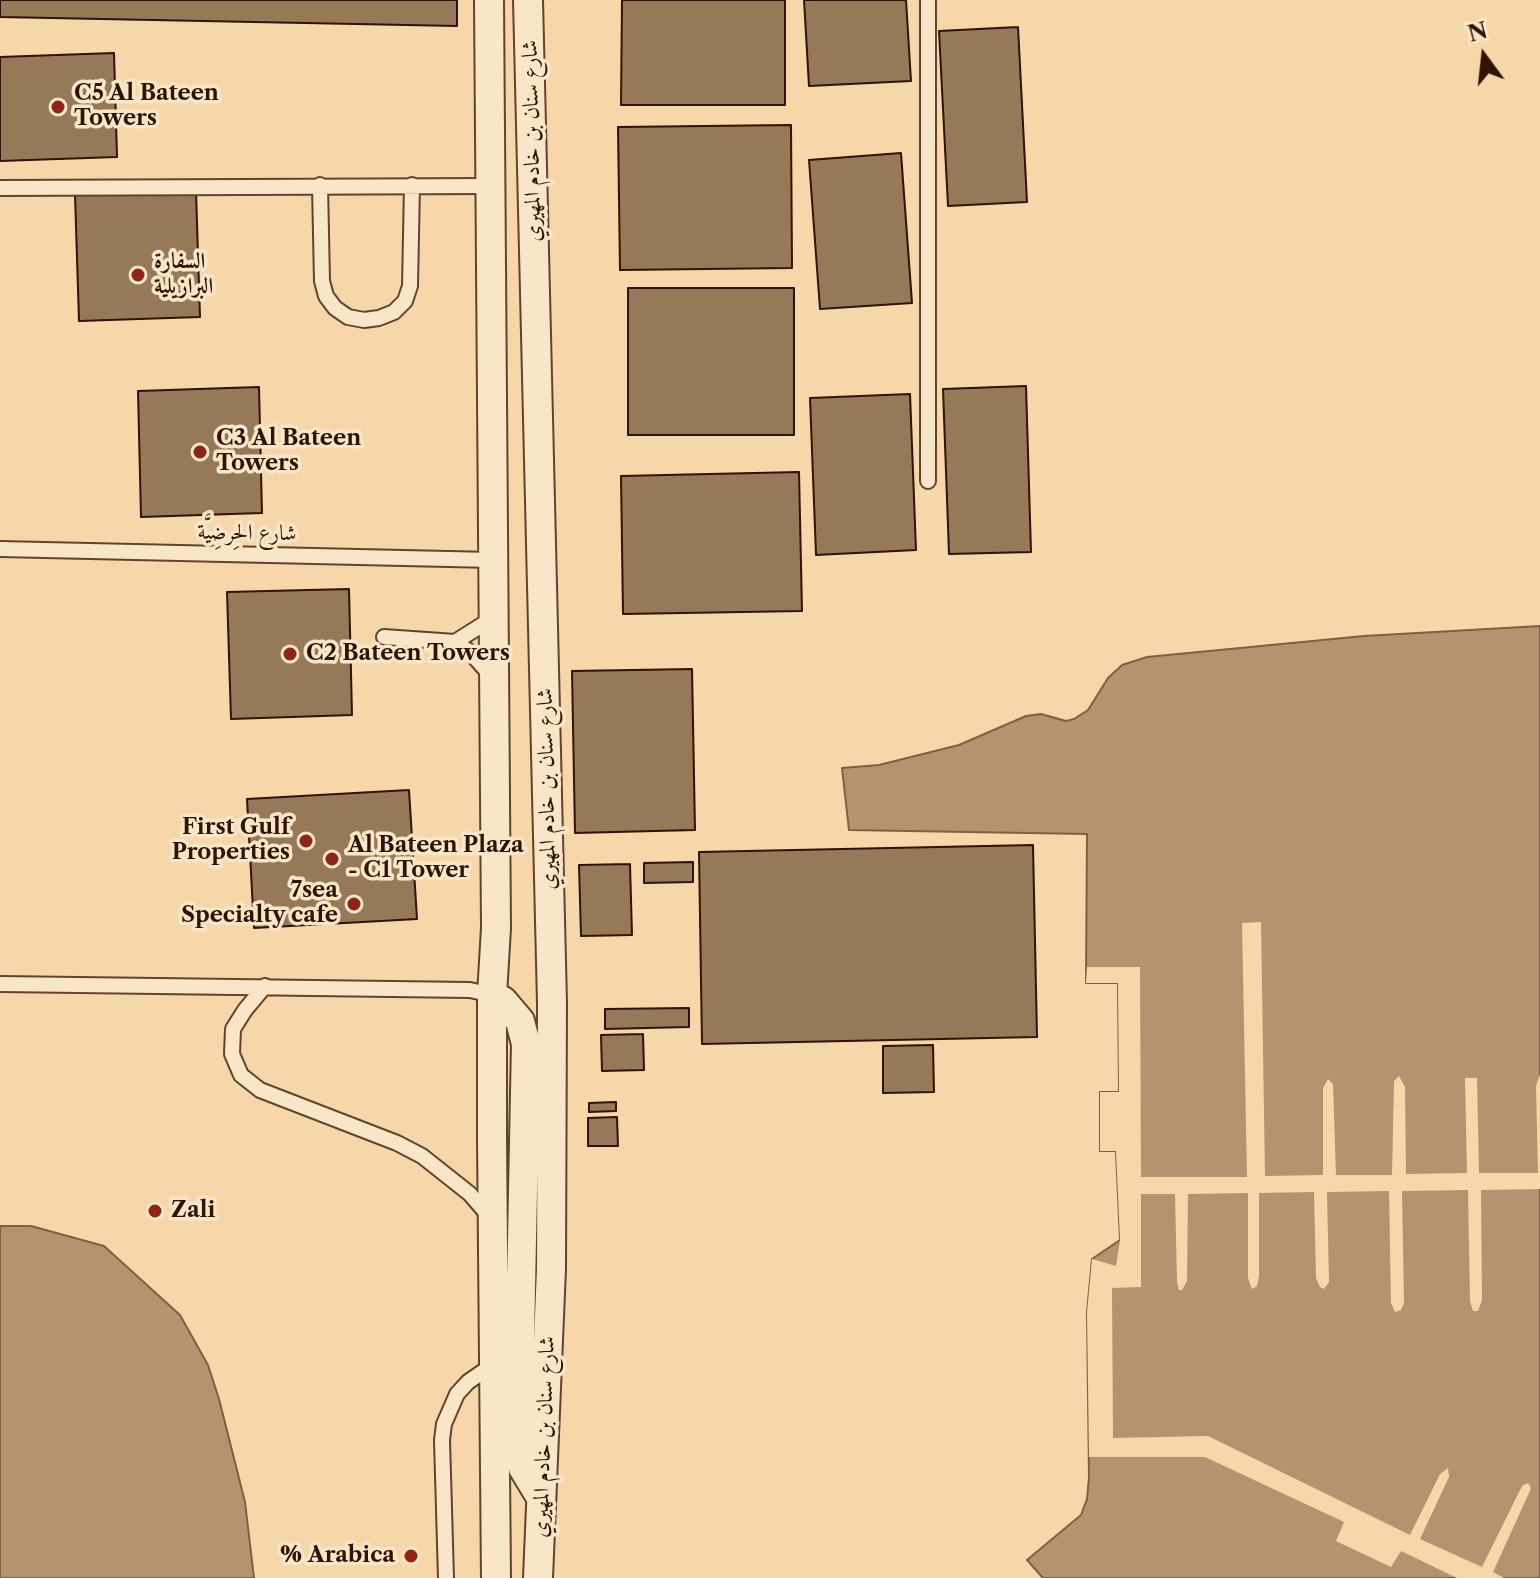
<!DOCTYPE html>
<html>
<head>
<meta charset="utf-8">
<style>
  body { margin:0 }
  #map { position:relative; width:1540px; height:1578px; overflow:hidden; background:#f6d7a9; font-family:"Libre Caslon Text",serif }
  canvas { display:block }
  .north { position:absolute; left:1444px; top:16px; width:80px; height:80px; -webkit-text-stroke:6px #f9e5c7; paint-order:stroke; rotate:345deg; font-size:22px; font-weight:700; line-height:32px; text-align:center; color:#2f1303 }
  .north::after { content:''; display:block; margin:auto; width:28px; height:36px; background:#2f1303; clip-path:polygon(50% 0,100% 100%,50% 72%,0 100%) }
</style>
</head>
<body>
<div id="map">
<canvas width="1540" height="1578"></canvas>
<div class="north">N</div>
</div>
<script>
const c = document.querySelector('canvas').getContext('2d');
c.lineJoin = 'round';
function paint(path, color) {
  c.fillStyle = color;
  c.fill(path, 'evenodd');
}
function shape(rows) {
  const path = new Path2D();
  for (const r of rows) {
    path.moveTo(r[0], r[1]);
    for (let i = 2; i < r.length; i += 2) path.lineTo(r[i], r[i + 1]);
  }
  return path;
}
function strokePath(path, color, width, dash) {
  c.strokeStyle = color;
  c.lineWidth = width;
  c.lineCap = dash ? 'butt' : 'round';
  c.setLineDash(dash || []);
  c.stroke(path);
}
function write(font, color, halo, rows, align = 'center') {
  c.font = font + ' "Libre Caslon Text",Amiri,serif';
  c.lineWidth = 7;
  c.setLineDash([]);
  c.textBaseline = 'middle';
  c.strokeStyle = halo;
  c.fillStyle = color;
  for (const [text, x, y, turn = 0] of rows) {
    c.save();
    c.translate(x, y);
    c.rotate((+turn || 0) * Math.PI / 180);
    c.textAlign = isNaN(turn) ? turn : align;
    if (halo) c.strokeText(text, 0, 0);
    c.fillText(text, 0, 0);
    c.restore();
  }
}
const water = shape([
  [1540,626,1540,1578,1043,1578,1027,1560,1081,1515,1087,1499,1089,1477,1087,1312,1092,1259,1120,1240,1116,1151,1100,1151,1100,1092,1119,1092,1118,983,1086,983,1087,834,849,830,842,768,879,765,959,745,1026,716,1041,714,1066,721,1074,719,1088,710,1108,678,1122,665,1147,657,1364,636,1540,626],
  [0,1226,31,1226,104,1246,180,1315,208,1365,219,1399,245,1502,254,1578,0,1578,0,1226]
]);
const pier = shape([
  [1261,922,1265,1176,1323,1175,1323,1088,1328,1079,1333,1084,1336,1175,1392,1175,1394,1081,1399,1076,1405,1087,1406,1174,1467,1173,1465,1078,1477,1078,1479,1173,1538,1173,1536,1086,1540,1074,1540,1189,1481,1190,1482,1300,1478,1311,1473,1311,1470,1301,1468,1190,1402,1191,1404,1303,1401,1310,1395,1312,1391,1303,1389,1191,1327,1192,1329,1282,1324,1289,1320,1287,1316,1278,1314,1192,1259,1193,1259,1276,1257,1286,1252,1289,1248,1278,1248,1193,1188,1194,1187,1281,1182,1290,1179,1290,1177,1282,1175,1194,1141,1194,1141,1287,1112,1288,1113,1438,1208,1436,1410,1535,1440,1474,1448,1468,1449,1477,1420,1539,1482,1567,1519,1492,1523,1485,1528,1483,1531,1488,1529,1493,1493,1572,1504,1578,1457,1578,1401,1551,1391,1567,1336,1541,1344,1522,1205,1457,1089,1457,1087,1312,1092,1259,1116,1266,1120,1240,1116,1151,1100,1151,1100,1092,1119,1092,1118,983,1086,983,1087,967,1140,967,1141,1177,1247,1177,1242,923]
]);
const building = shape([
  [0,0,457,0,457,26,0,17,0,0],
  [622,0,785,0,785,105,621,105,622,0],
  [804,0,906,0,911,81,809,86,804,0],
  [1018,27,1027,202,948,206,939,31,1018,27],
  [114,53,117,157,0,161,0,57,114,53],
  [791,125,792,268,620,270,618,127,791,125],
  [901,153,912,303,820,309,809,160,901,153],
  [196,191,200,317,79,321,75,195,196,191],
  [628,288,794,288,794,435,628,435,628,288],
  [1026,386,1031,552,949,554,943,389,1026,386],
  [259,387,262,513,141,517,138,391,259,387],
  [910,394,916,550,816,555,810,398,910,394],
  [799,472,802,611,623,614,621,476,799,472],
  [349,589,352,715,231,719,227,592,349,589],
  [692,669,695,830,575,833,572,671,692,669],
  [409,790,417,919,254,928,247,799,409,790],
  [1033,845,1037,1037,702,1044,699,852,1033,845],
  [693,862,693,882,644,883,644,863,693,862],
  [630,864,632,935,581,936,579,865,630,864],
  [689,1008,689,1027,605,1029,605,1009,689,1008],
  [643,1034,644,1070,602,1071,601,1035,643,1034],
  [933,1045,934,1092,883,1093,883,1046,933,1045],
  [616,1102,616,1111,589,1112,589,1103,616,1102],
  [617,1117,618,1146,588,1146,588,1118,617,1117]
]);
const lane = shape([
  [928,0,928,481],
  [320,185,322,281,326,296,335,308,348,317,364,320,379,318,394,312,405,301,410,286,412,185],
  [0,188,490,186],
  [0,549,493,560],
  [384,637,455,642,493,618],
  [455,642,470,652,492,677],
  [0,984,470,990,492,995],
  [265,986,245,1010,233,1029,232,1054,241,1075,260,1090,397,1143,422,1156,470,1194,489,1216],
  [446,1578,442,1440,444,1424,457,1394,468,1382,494,1364]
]);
const street = shape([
  [489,0,496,928,492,995,492,1138,496,1578],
  [528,0,552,1003,551,1269,538,1578],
  [492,995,503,1001,520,1021,526,1044,518,1435,523,1468,540,1496]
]);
const markers = [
  [58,107,8,"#8f2418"],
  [138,275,8,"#8f2418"],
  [200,452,8,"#8f2418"],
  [290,654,8,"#8f2418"],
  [306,841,8,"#8f2418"],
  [332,859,8,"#8f2418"],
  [354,904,8,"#8f2418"],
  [155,1211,8,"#8f2418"],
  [411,1556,8,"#8f2418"]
];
const poiNames = [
  ["C5 Al Bateen",74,94],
  ["Towers",74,119],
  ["السفارة",154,262],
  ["البرازيلية",154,287],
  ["C3 Al Bateen",216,439],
  ["Towers",216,464],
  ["C2 Bateen Towers",306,654],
  ["First Gulf",290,828,"right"],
  ["Properties",290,853,"right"],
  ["Al Bateen Plaza",348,846],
  ["- C1 Tower",348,871],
  ["7sea",338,891,"right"],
  ["Specialty cafe",338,916,"right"],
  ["Zali",171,1211],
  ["% Arabica",395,1556,"right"]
];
const streetNames = [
  ["شارع سنان بن خادم المهيري",532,141,-91],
  ["شارع الحِرضِيَّة",247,533,1],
  ["شارع سنان بن خادم المهيري",547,789,-91],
  ["شارع سنان بن خادم المهيري",544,1437,-88]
];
paint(water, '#b29471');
strokePath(water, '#7e6045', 2);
paint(pier, '#f6d7a9');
paint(building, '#967959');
strokePath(building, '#2f1303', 2);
strokePath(lane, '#61442c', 18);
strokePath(street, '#61442c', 32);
strokePath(lane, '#f9e5c7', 14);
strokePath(street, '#f9e5c7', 28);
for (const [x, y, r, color] of markers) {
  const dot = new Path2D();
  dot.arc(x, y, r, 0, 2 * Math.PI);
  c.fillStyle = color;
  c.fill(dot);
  strokePath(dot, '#f9e5c7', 3);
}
write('bold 22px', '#2f1303', '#f9e5c7', poiNames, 'left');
write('22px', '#2f1303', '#f9e5c7', streetNames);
</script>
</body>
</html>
